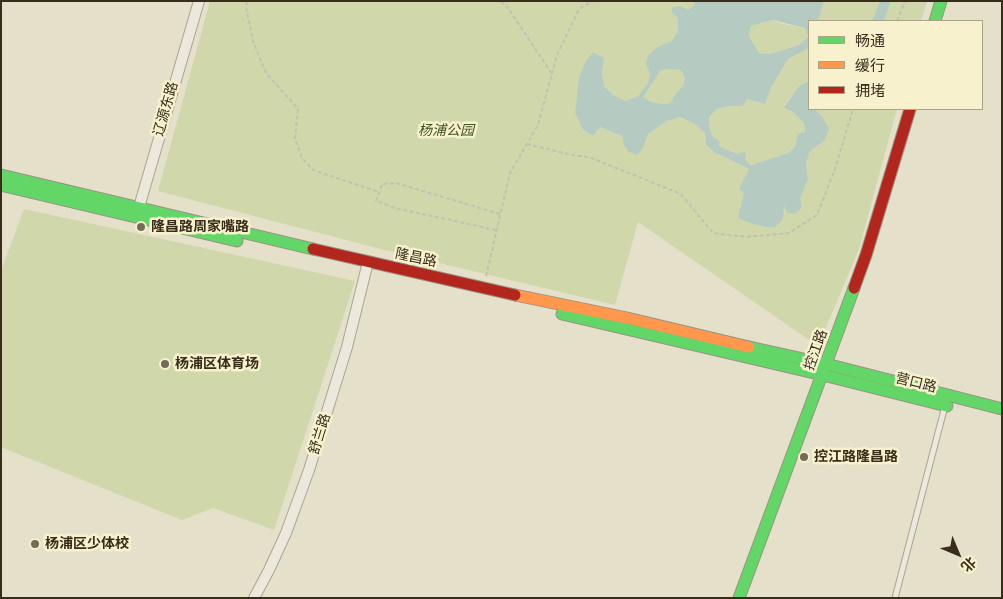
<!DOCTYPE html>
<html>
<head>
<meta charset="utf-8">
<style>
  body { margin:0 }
  #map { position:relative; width:1003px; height:599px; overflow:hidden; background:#e4e0c9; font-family:"Roboto Serif","Noto Sans SC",serif }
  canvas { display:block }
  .frame { position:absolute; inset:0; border:2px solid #382d1b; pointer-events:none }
  .legend { position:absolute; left:808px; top:20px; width:175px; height:90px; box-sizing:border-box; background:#f7f1cd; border:1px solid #aba386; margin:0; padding:6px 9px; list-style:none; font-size:15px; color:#382d1b }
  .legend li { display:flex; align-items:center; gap:10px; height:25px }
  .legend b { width:25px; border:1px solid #aba386 }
  .north { position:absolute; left:933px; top:529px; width:50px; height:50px; -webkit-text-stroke:4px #f7f1cd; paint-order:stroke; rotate:135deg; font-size:14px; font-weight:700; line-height:20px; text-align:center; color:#382d1b }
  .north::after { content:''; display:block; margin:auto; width:18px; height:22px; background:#382d1b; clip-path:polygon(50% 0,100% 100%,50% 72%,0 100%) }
</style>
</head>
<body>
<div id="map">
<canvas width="1003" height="599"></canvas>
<div class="frame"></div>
<ul class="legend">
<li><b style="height:6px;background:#63d668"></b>畅通</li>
<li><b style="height:6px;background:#ff974d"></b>缓行</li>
<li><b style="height:6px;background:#b3261e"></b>拥堵</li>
</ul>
<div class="north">北</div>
</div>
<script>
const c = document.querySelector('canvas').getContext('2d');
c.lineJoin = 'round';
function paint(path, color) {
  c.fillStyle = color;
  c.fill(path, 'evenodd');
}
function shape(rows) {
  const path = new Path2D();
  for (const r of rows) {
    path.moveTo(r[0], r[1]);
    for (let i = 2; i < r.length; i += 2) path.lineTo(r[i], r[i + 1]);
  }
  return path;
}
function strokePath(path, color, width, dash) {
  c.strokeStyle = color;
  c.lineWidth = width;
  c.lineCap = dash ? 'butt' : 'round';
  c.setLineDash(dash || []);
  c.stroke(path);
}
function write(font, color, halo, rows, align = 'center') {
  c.font = font + ' "Roboto Serif","Noto Sans SC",serif';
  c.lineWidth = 5;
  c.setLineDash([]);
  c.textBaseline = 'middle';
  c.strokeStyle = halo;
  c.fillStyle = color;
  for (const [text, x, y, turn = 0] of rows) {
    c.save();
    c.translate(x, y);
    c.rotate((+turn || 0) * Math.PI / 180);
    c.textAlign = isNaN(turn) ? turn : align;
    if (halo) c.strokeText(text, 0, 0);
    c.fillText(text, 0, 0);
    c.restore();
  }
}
const green = shape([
  [210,1,692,1,695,4,688,10,672,13,678,18,678,30,672,41,657,47,646,64,650,74,648,83,638,96,626,101,613,95,604,86,602,73,604,58,593,52,579,77,575,113,583,130,593,136,600,127,622,136,624,145,643,148,648,134,667,121,680,117,695,124,705,133,706,145,714,152,749,169,740,188,745,192,740,207,784,204,800,199,808,179,806,163,810,151,824,141,823,118,815,109,897,109,859,249,818,346,638,222,615,305,377,248,158,191],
  [824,1,880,1,872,21,818,21],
  [891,1,927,1,921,21,884,21],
  [773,20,783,24,805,28,808,36,799,45,770,54,759,53,749,36,751,26],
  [809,48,809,81,799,86,784,106,793,112,804,123,805,132,795,147,788,153,751,165,738,154,720,147,719,141,712,136,709,126,709,117,717,109,730,106,743,106,747,99,765,104,771,88,788,59],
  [667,69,682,70,685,78,683,86,676,93,670,103,663,104,651,102,642,97,660,71],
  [24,209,355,281,274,530,213,508,182,520,1,447,1,271]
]);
const water = shape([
  [692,1,824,1,818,21,809,21,809,48,788,59,771,88,765,104,747,99,743,106,730,106,717,109,709,117,709,126,712,136,719,141,720,147,738,154,742,152,746,153,745,160,751,165,788,153,795,147,798,134,805,132,804,123,793,112,784,107,799,86,809,81,809,109,815,109,823,118,829,129,824,141,810,151,806,163,808,179,800,199,802,207,795,214,787,213,784,205,783,219,775,227,767,227,753,224,738,218,744,192,739,189,749,169,714,152,706,145,705,133,695,124,680,117,667,121,648,134,643,148,637,155,629,152,624,145,622,136,600,127,593,136,583,130,575,113,579,77,586,61,593,52,604,58,602,73,604,86,613,95,626,101,638,96,648,83,650,74,646,64,648,56,657,47,672,41,678,30,678,18,672,13,672,8,680,6,688,10,695,4],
  [773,20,805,28,808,36,799,45,770,54,759,53,749,36,751,26],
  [667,69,681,70,685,78,683,86,676,93,670,103,663,104,651,102,643,97,660,71],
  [880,1,891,1,884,21,872,21]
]);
const path = shape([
  [247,1,246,7,253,41,266,73,298,109,295,138,302,158,313,170,379,192],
  [501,1,508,8,552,74],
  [897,21,905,1],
  [527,144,572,155,589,157,681,194,713,233,746,237,789,233,817,215,835,169,853,109],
  [496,230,395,208,376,201,382,184,396,183,500,214],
  [486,276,510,173,538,125,557,55,579,9,593,1]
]);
const lane = shape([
  [895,598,945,406]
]);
const street = shape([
  [137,214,199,1],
  [254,598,269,570,286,533,309,470,347,347,368,262]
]);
const fast = shape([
  [935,21,941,1],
  [1,175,313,249],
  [1,185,237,241],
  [562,314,823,375,947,406],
  [749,347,826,364,1002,409],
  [739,598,854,288]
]);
const slow = shape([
  [515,295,627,318,749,347]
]);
const jam = shape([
  [313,249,515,295],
  [854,288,866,255,910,109]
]);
const markers = [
  [141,227,5,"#746c58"],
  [165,364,5,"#746c58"],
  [804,457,5,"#746c58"],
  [35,544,5,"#746c58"]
];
const streetNames = [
  ["辽源东路",166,109,-74],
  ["隆昌路",416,258,12],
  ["控江路",816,350,-70],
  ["营口路",916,383,14],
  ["舒兰路",320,434,-73]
];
const parkNames = [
  ["杨浦公园",446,131]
];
const poiNames = [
  ["隆昌路周家嘴路",151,227],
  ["杨浦区体育场",175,364],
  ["控江路隆昌路",814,457],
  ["杨浦区少体校",45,544]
];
paint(green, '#d0d7aa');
paint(water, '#b5cac0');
strokePath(lane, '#a9a493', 7);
strokePath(street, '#a9a493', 12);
strokePath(fast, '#999383', 13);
strokePath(slow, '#999383', 13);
strokePath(jam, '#999383', 13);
strokePath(path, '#c4c0b2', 2, [4, 2.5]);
strokePath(lane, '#ece9dc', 5);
strokePath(street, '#ece9dc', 10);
strokePath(fast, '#63d668', 11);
strokePath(slow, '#ff974d', 11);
strokePath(jam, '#b3261e', 11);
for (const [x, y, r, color] of markers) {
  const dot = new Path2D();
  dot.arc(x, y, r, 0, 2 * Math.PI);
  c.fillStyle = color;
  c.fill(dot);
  strokePath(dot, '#f7f1cd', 2);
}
write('14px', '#382d1b', '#f7f1cd', streetNames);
write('italic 14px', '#415520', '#f7f1cd', parkNames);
write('bold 14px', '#382d1b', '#f7f1cd', poiNames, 'left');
</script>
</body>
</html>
